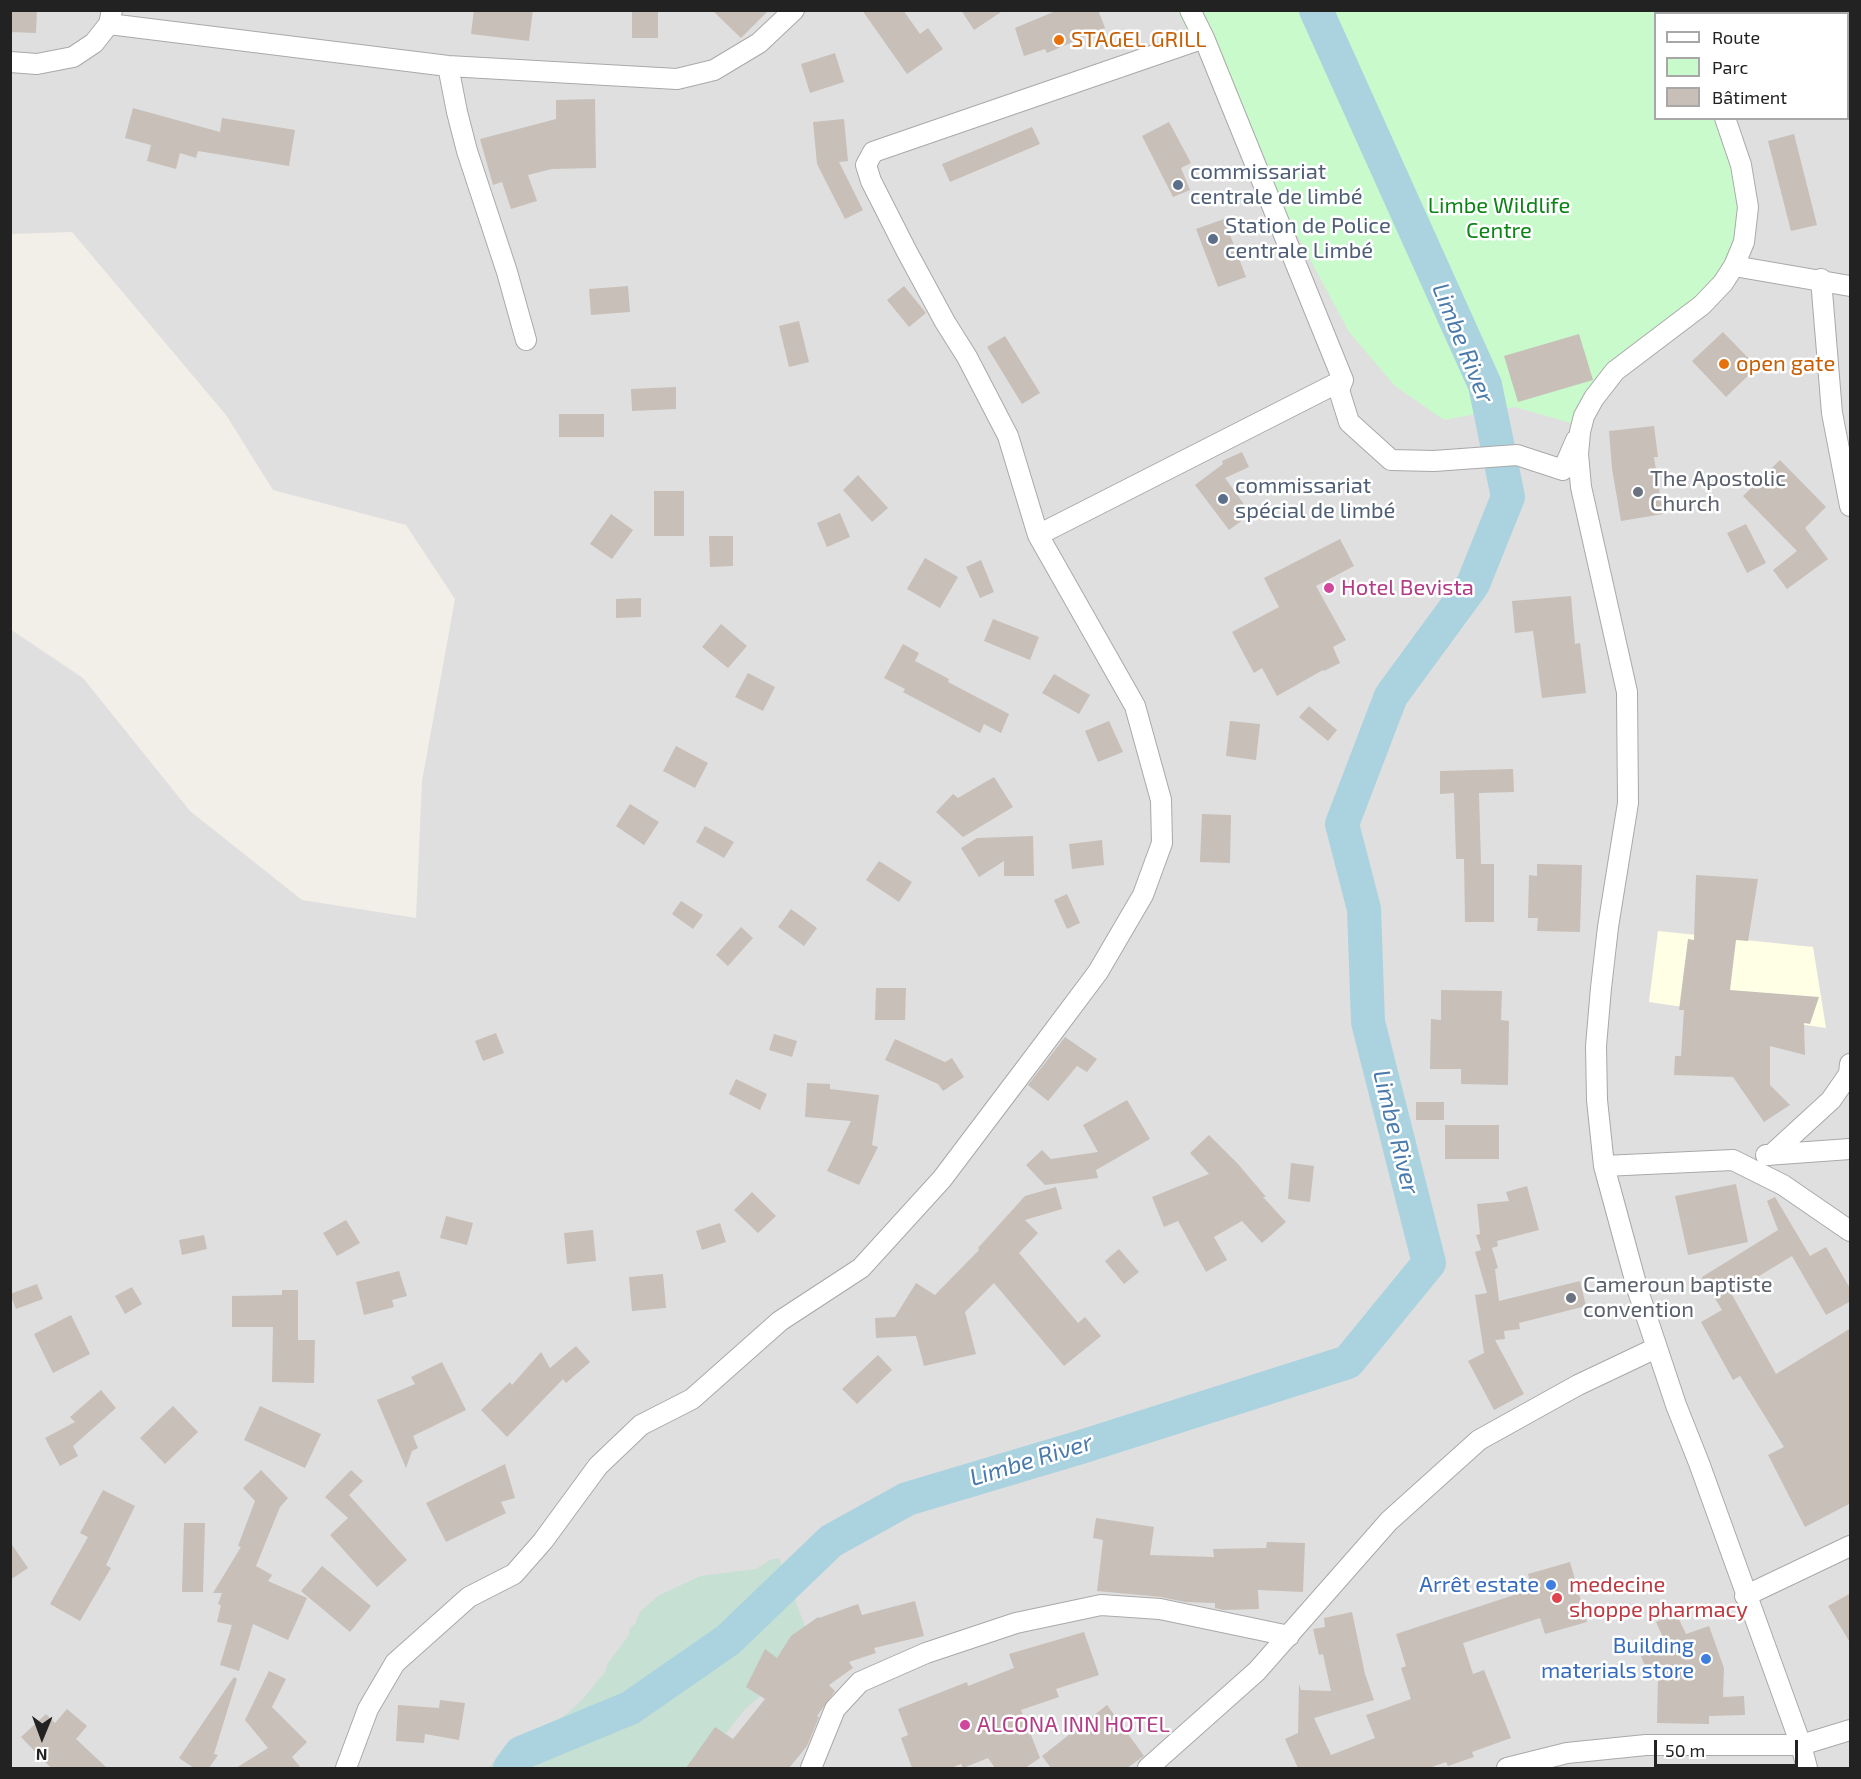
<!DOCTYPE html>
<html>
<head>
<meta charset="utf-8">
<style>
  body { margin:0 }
  #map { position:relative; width:1861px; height:1779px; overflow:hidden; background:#f2efe9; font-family:"Exo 2",sans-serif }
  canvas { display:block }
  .frame { position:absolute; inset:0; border:12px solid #222; pointer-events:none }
  .legend { position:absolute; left:1654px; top:12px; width:195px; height:108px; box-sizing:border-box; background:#fff; border:2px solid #a7a7a7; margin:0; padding:8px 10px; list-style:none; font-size:18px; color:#222 }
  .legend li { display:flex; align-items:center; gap:12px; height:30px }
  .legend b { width:30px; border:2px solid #a7a7a7 }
  .north { position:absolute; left:12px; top:1707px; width:60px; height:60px; -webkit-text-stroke:4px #fff; paint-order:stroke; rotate:181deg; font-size:16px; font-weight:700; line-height:24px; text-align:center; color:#222 }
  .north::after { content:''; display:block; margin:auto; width:21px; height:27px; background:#222; clip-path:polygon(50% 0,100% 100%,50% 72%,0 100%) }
  .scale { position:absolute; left:1654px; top:1740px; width:144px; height:27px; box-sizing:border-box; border:3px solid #222; border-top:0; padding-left:8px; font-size:18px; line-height:21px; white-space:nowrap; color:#222; -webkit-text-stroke:4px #fff; paint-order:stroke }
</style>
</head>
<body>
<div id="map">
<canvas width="1861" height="1779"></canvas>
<div class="frame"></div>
<ul class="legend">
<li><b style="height:8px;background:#fff"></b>Route</li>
<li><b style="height:16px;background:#c8facc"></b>Parc</li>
<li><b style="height:16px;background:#c7bfb8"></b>Bâtiment</li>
</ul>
<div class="north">N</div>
<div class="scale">50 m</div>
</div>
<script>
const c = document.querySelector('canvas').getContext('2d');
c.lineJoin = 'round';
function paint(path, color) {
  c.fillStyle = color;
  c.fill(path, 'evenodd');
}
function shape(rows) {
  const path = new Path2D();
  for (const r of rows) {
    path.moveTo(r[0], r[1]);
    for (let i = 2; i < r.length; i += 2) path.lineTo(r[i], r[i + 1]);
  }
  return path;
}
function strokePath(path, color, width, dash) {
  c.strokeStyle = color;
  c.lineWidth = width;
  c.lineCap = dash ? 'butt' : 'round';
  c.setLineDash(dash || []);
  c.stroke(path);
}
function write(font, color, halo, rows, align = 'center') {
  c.font = font + ' "Exo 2",sans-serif';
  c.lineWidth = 5;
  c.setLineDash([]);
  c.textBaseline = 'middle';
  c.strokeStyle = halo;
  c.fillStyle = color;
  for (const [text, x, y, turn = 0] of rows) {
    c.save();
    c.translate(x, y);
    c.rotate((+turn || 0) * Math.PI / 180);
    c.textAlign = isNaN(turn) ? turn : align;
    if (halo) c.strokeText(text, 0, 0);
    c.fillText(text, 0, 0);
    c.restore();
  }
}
const residential = shape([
  [11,11,1850,11,1850,1768,11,1768,10,629,83,678,190,811,302,900,416,918,422,781,455,599,406,525,273,490,226,415,72,232,11,234],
  [1656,14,1848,14,1848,118,1656,118]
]);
const education = shape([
  [1658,931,1813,947,1826,1028,1649,1002]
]);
const wetland = shape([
  [779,1558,814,1650,745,1709,720,1741,708,1768,488,1768,499,1757,510,1755,519,1749,524,1749,530,1744,533,1744,582,1700,605,1672,608,1663,629,1635,629,1629,635,1624,640,1612,658,1596,700,1576,756,1569,770,1560]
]);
const park = shape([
  [1177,11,1684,11,1685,13,1656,14,1656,118,1718,119,1745,205,1741,241,1714,286,1578,410,1571,423,1515,407,1444,420,1395,386,1349,332]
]);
const river = shape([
  [510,1768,521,1753,630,1708,728,1640,831,1541,907,1499,1081,1447,1348,1362,1429,1263,1368,1022,1364,909,1342,824,1391,696,1473,584,1508,497,1485,385,1316,10]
]);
const building = shape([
  [10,10,37,10,36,33,10,32],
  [474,10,533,10,529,41,471,34],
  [632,10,658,10,658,38,632,38],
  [712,10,769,10,741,38],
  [862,10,903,10,920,34,928,28,943,49,907,74],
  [961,10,1004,10,974,30],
  [1058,10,1098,10,1105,28,1047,53,1045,49,1024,56,1015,28],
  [835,53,844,82,810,93,801,64],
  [595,99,596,168,552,169,528,175,537,201,511,209,502,182,493,185,480,139,556,119,556,100],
  [133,108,220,132,222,118,295,130,289,166,198,151,196,158,180,153,176,169,147,161,151,145,125,138],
  [844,119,848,161,839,162,863,210,845,219,817,164,813,122],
  [1169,122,1191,163,1181,168,1190,190,1173,197,1142,136],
  [1032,127,1040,144,950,182,942,164],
  [1794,134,1817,225,1791,231,1768,141],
  [1224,219,1246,277,1218,287,1196,229],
  [628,286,630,312,591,315,589,289],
  [904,286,926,313,909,327,887,300],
  [799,321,809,362,789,367,779,326],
  [1723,332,1757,367,1726,397,1692,361],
  [1579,334,1593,380,1518,402,1504,356],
  [1005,336,1040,393,1022,404,987,347],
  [676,387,676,409,632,411,631,389],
  [559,414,604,414,604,437,559,437],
  [1654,426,1658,457,1654,457,1663,514,1621,521,1612,469,1609,431],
  [1242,452,1249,467,1225,478,1251,514,1229,530,1195,485,1223,464,1222,461],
  [1780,460,1826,507,1805,528,1828,559,1787,589,1773,570,1797,551,1743,496],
  [858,475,888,508,872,522,843,490],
  [654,491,684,491,684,536,654,536],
  [840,513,850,537,827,547,817,523],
  [611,514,633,530,612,559,590,544],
  [1746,524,1766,563,1747,573,1727,533],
  [709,536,733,536,733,566,710,567],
  [1340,539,1354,566,1316,586,1346,640,1333,647,1340,663,1324,671,1323,670,1277,696,1262,668,1254,673,1232,632,1279,607,1264,578],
  [925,558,958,577,940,608,907,589],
  [981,560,994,592,980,598,966,567],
  [1571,596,1575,644,1580,643,1586,693,1542,698,1533,631,1515,633,1512,601],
  [641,598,641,617,616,618,616,599],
  [993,619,1039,637,1030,660,984,641],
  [721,624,747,646,728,668,702,647],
  [903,644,919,653,915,661,949,679,948,682,1009,714,1001,733,984,724,980,733,903,692,905,689,884,678],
  [748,673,775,687,763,711,735,697],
  [1054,674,1090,695,1079,714,1042,693],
  [1309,706,1337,730,1328,741,1299,717],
  [1109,721,1123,752,1098,762,1085,731],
  [1230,721,1260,724,1256,760,1226,756],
  [676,746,708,763,695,788,663,771],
  [1513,769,1514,792,1479,793,1481,864,1494,864,1494,922,1465,922,1464,859,1456,859,1454,793,1440,794,1440,771],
  [994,777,1013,807,963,837,936,812,953,794,958,798],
  [630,804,659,822,644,845,616,826],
  [1202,814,1231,815,1230,863,1200,862],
  [705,826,734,842,724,858,696,842],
  [1033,836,1034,876,1004,876,1004,861,979,877,961,848,977,838],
  [1102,840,1104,865,1072,869,1069,844],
  [879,861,912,882,899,902,866,880],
  [1537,864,1582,865,1580,932,1537,931,1538,918,1528,918,1529,875,1537,876],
  [1696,875,1758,879,1748,941,1736,940,1730,990,1819,997,1810,1024,1804,1023,1805,1055,1770,1046,1770,1085,1790,1105,1764,1122,1733,1077,1674,1075,1675,1056,1681,1056,1684,1010,1679,1010,1688,939,1694,940],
  [1067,894,1080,923,1067,929,1054,900],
  [681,901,703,915,693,929,672,914],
  [791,909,817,928,804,946,778,927],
  [741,927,753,938,728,966,716,955],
  [876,988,906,988,905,1020,875,1020],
  [1441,990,1502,991,1501,1020,1509,1021,1508,1085,1461,1084,1461,1069,1430,1069,1431,1019,1441,1020],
  [496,1033,504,1053,483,1061,475,1041],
  [774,1034,797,1041,792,1057,769,1050],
  [1065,1037,1097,1059,1087,1072,1077,1066,1048,1101,1028,1085],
  [895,1039,945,1062,952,1058,964,1077,943,1091,938,1084,885,1060],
  [736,1079,767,1094,760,1110,729,1094],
  [807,1083,830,1084,830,1089,879,1095,872,1145,878,1147,859,1185,827,1171,851,1121,805,1117],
  [1127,1100,1150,1139,1096,1170,1098,1178,1045,1185,1026,1165,1042,1150,1051,1159,1098,1152,1083,1125],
  [1416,1102,1444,1102,1444,1120,1416,1120],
  [1445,1125,1499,1125,1499,1159,1445,1159],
  [1209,1135,1238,1164,1266,1197,1263,1197,1286,1222,1262,1243,1242,1221,1214,1237,1227,1260,1206,1272,1178,1221,1164,1227,1152,1197,1209,1174,1190,1153],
  [1291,1163,1314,1166,1310,1202,1288,1199],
  [1736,1184,1748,1242,1688,1255,1675,1196],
  [1527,1186,1539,1230,1497,1241,1498,1246,1492,1248,1498,1268,1495,1269,1499,1301,1580,1281,1586,1306,1519,1323,1520,1329,1504,1331,1505,1339,1495,1340,1524,1394,1494,1410,1468,1361,1484,1353,1475,1295,1487,1293,1475,1252,1481,1250,1476,1235,1480,1234,1477,1204,1509,1201,1506,1192],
  [1056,1187,1062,1209,1025,1220,1038,1233,1019,1253,1078,1323,1085,1317,1101,1336,1064,1366,994,1283,965,1312,976,1354,924,1366,916,1336,876,1338,875,1318,895,1317,916,1283,935,1295,979,1250,978,1248,1025,1196],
  [752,1192,776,1216,758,1233,734,1210],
  [1775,1197,1810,1256,1826,1247,1851,1290,1851,1301,1826,1315,1792,1256,1731,1293,1776,1374,1851,1328,1851,1503,1805,1527,1768,1455,1784,1447,1740,1376,1733,1380,1701,1322,1722,1310,1702,1277,1778,1230,1767,1201],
  [446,1216,473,1223,467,1245,440,1238],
  [346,1220,360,1243,337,1256,323,1233],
  [720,1223,726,1242,702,1250,696,1231],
  [593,1230,596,1261,567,1264,564,1233],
  [204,1235,207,1249,182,1255,179,1240],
  [1119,1249,1139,1272,1124,1284,1105,1261],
  [399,1271,407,1296,392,1300,394,1307,364,1315,356,1282],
  [663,1274,666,1308,632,1311,629,1277],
  [37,1284,43,1299,16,1309,10,1294],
  [132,1287,142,1304,125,1314,115,1296],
  [282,1290,298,1290,298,1340,315,1340,314,1383,272,1382,273,1327,232,1327,232,1296,282,1295],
  [71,1315,90,1354,53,1373,34,1334],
  [576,1346,590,1362,566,1383,563,1379,507,1437,481,1410,510,1382,512,1385,541,1352,550,1368],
  [878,1355,892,1370,857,1404,842,1389],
  [442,1362,466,1410,413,1436,418,1448,412,1451,406,1468,377,1400,415,1384,411,1377],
  [101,1390,116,1408,73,1446,78,1456,60,1466,45,1438,75,1422,70,1417],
  [173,1406,198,1432,165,1464,140,1438],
  [260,1406,321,1434,305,1468,244,1440],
  [505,1464,515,1498,501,1502,506,1513,446,1542,426,1503],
  [261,1470,288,1498,280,1507,256,1566,272,1575,268,1581,307,1598,288,1640,253,1624,239,1671,220,1665,232,1625,217,1622,221,1605,218,1604,222,1593,213,1593,241,1547,238,1546,255,1501,243,1488],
  [351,1470,363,1481,349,1495,407,1560,377,1587,330,1535,348,1518,325,1497],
  [103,1490,135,1506,106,1565,111,1568,80,1621,50,1604,88,1537,80,1533],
  [1096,1518,1154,1527,1150,1555,1214,1557,1213,1549,1266,1548,1267,1542,1305,1543,1303,1592,1258,1590,1259,1609,1223,1610,1215,1608,1215,1603,1185,1602,1161,1597,1097,1591,1103,1540,1093,1538],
  [184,1523,205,1523,203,1592,182,1592],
  [10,1542,28,1568,10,1580],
  [1570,1562,1587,1622,1545,1634,1540,1618,1463,1643,1473,1674,1484,1670,1511,1738,1472,1752,1474,1757,1448,1766,1446,1762,1429,1768,1298,1768,1285,1739,1298,1733,1299,1684,1301,1690,1331,1691,1323,1654,1319,1655,1313,1629,1325,1627,1324,1618,1352,1612,1365,1674,1374,1700,1314,1718,1331,1755,1375,1738,1366,1715,1411,1699,1401,1668,1406,1666,1396,1634,1532,1589,1528,1574],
  [322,1566,371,1606,350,1632,301,1591],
  [1851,1593,1851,1644,1828,1606],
  [915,1601,924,1636,874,1648,876,1653,849,1662,853,1668,829,1685,835,1691,817,1716,819,1717,807,1746,789,1768,686,1768,715,1727,733,1739,765,1699,746,1687,765,1649,777,1658,791,1636,818,1617,819,1618,858,1604,862,1615],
  [1676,1613,1686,1634,1709,1626,1724,1668,1723,1697,1744,1696,1745,1715,1709,1716,1709,1724,1657,1723,1658,1677,1650,1679,1639,1651,1665,1642,1656,1622],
  [1084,1632,1099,1675,1056,1689,1059,1697,1021,1710,1040,1758,1025,1768,995,1768,988,1758,963,1768,961,1764,951,1768,912,1768,901,1738,908,1735,898,1709,967,1682,968,1686,1014,1668,1009,1654],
  [269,1671,286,1679,272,1707,307,1742,292,1757,301,1768,236,1768,268,1748,245,1720],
  [234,1677,237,1679,214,1754,218,1755,209,1768,194,1768,179,1758],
  [440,1700,465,1703,459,1740,425,1734,424,1743,396,1741,398,1705,439,1708],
  [1107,1705,1144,1756,1127,1768,1051,1768,1042,1756],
  [67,1709,87,1726,76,1739,107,1768,51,1768,21,1737,46,1714,55,1723]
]);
const minor = shape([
  [112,10,109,24,448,66,677,79,714,70,759,43,794,10],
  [1190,10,1204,38,1343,380,1339,390,1349,422,1391,460,1434,461,1517,455,1563,470,1576,440],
  [1693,10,1694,14],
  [10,62,37,64,73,57,94,43,109,24],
  [448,66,457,112,467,151,507,272,526,340],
  [1725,118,1741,165,1748,207,1744,242,1734,266,1723,283,1702,305,1615,371,1594,398,1584,416,1580,432,1578,454,1581,487,1627,692,1628,803,1608,927,1601,988,1596,1046,1597,1100,1604,1166,1638,1291,1676,1405,1699,1463,1801,1745,1807,1768],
  [1734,266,1850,286],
  [1821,279,1832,413,1850,506],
  [1038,535,1008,436,967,357,945,322,906,250,871,181,866,165,873,152,1204,38],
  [1766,1155,1850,1149],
  [1771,1155,1831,1100,1849,1074,1850,1064],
  [1604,1166,1733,1160,1783,1185,1850,1231],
  [1745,1596,1850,1546],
  [346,1768,368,1709,395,1663,469,1597,514,1574,543,1541,598,1466,641,1425,692,1399,780,1321,861,1268,942,1179,1041,1048,1098,972,1143,895,1162,843,1161,800,1135,706,1038,535,1343,380],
  [811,1768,835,1709,860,1682,926,1653,1016,1623,1101,1605,1160,1609,1289,1636],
  [1148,1768,1257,1671,1389,1521,1479,1440,1578,1385,1656,1348],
  [1507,1768,1567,1753,1646,1745,1801,1745,1850,1730]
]);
const markers = [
  [1059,40,6,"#e8710a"],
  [1178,185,6,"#5c6f8a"],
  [1213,239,6,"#5c6f8a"],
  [1724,364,6,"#e8710a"],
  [1638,492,6,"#6b7280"],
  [1223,499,6,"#5c6f8a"],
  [1329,588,6,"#d1479c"],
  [1571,1298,6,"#6b7280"],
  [1551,1585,6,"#3f7fe0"],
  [1557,1598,6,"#e0444e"],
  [1706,1659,6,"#3f7fe0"],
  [965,1725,6,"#d1479c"]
];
const foodNames = [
  ["STAGEL GRILL",1071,40],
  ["open gate",1736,364]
];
const serviceNames = [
  ["commissariat",1190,172],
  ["centrale de limbé",1190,197],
  ["Station de Police",1225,226],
  ["centrale Limbé",1225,251],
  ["commissariat",1235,486],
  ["spécial de limbé",1235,511]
];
const parkNames = [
  ["Limbe Wildlife",1499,206],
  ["Centre",1499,231]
];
const worshipNames = [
  ["The Apostolic",1650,479],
  ["Church",1650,504],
  ["Cameroun baptiste",1583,1285],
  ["convention",1583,1310]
];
const hotelNames = [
  ["Hotel Bevista",1341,588],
  ["ALCONA INN HOTEL",977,1725]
];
const shopNames = [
  ["Arrêt estate",1539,1585],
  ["Building",1694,1646],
  ["materials store",1694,1671]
];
const healthNames = [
  ["medecine",1569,1585],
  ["shoppe pharmacy",1569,1610]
];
const waterNames = [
  ["Limbe River",1463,343,68],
  ["Limbe River",1396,1132,76],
  ["Limbe River",1031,1460,-17]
];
paint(residential, '#e0dfdf');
paint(education, '#ffffe5');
paint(wetland, '#c6e0d4');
paint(park, '#c8facc');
strokePath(river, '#aad3df', 34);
paint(building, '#c7bfb8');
strokePath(minor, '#a9a9a9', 22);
strokePath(minor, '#fff', 20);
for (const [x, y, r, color] of markers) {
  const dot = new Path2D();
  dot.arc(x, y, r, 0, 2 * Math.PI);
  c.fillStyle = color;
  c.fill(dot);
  strokePath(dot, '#fff', 2);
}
write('22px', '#c56008', '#fff', foodNames, 'left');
write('22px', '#4e5e75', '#fff', serviceNames, 'left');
write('22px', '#0c8416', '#fff', parkNames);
write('22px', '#5b616d', '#fff', worshipNames, 'left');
write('22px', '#b23c85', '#fff', hotelNames, 'left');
write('22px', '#366cbe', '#fff', shopNames, 'right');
write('22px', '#be3a42', '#fff', healthNames, 'left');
write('italic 24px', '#4a7aab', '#fff', waterNames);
</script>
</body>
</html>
